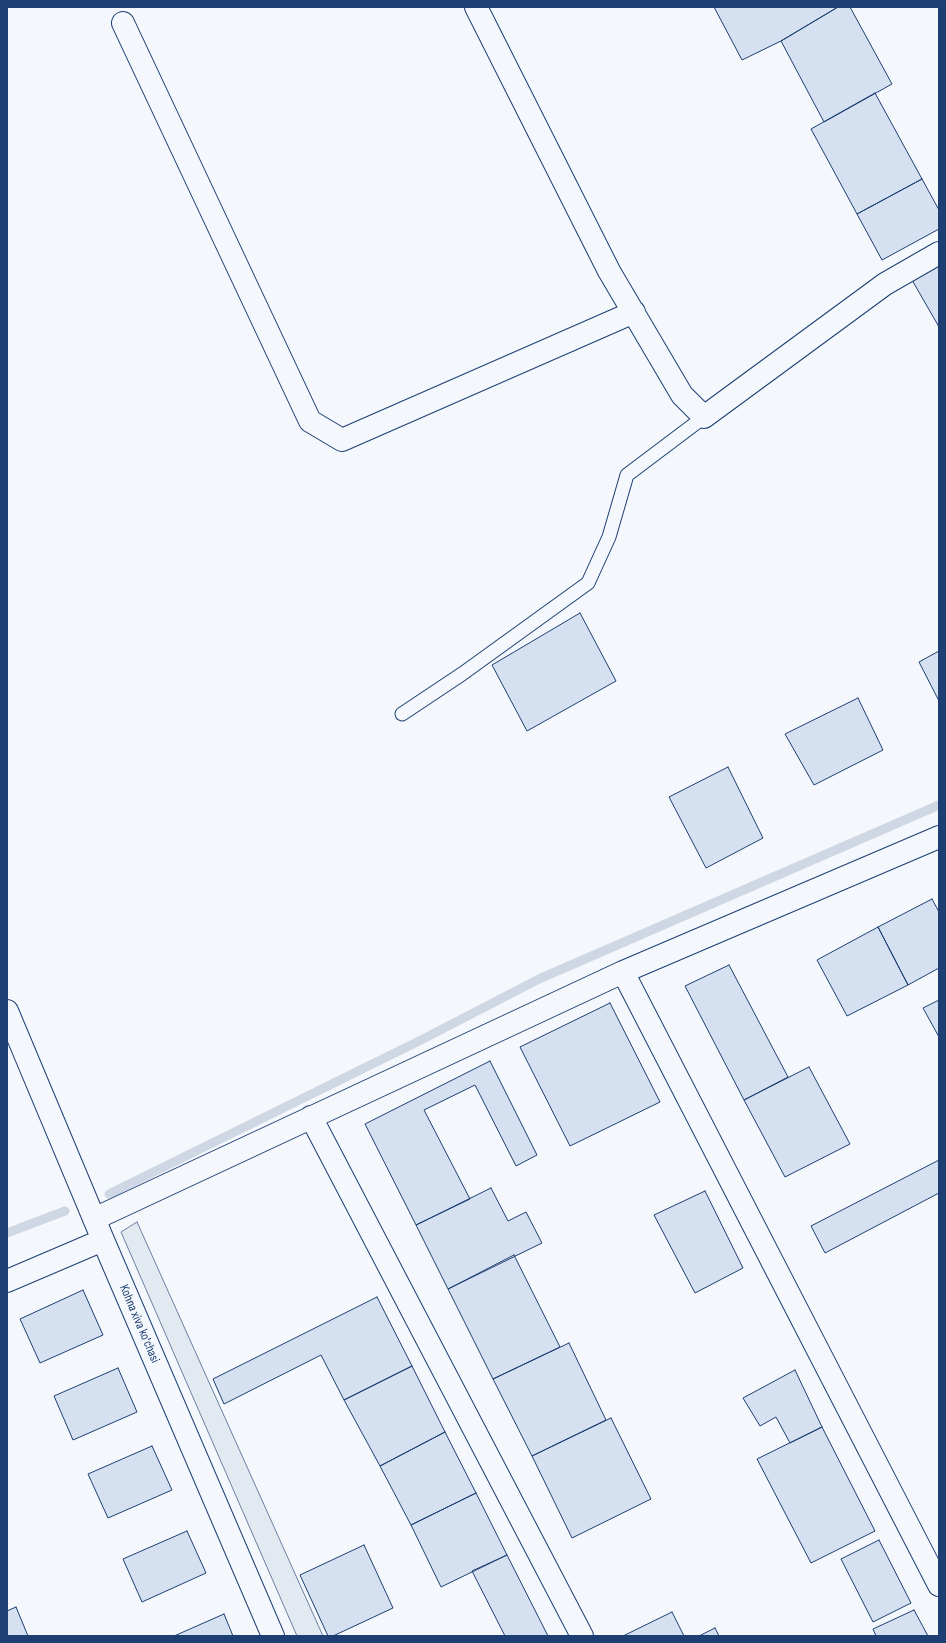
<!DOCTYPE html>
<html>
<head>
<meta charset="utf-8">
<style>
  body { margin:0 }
  #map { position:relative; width:946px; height:1643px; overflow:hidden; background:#f4f7fb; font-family:"Sofia Sans Condensed",sans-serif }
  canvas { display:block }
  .frame { position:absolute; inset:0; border:8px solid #1d3f73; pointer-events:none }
</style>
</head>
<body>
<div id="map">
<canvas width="946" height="1643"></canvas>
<div class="frame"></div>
</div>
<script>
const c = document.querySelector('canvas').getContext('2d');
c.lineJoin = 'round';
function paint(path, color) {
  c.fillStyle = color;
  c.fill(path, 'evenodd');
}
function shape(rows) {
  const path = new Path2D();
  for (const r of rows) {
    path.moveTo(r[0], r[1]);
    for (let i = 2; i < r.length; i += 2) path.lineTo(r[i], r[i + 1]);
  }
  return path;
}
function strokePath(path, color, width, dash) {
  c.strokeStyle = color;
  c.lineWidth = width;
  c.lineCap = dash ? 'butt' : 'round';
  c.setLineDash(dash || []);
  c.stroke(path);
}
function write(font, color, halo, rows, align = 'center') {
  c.font = font + ' "Sofia Sans Condensed",sans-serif';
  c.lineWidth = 3;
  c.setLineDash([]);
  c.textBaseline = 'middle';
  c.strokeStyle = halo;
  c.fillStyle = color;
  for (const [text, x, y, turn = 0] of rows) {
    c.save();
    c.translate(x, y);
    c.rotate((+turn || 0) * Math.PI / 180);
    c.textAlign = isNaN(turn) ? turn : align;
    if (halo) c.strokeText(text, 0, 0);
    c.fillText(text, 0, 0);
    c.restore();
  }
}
const green = shape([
  [137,1222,323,1636,297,1636,121,1232,137,1222]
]);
const stream = shape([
  [109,1194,423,1039,539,979,939,805],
  [7,1233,65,1211]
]);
const building = shape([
  [714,7,838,7,781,41,742,60,714,7],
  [838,7,850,7,892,84,824,122,781,41,838,7],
  [875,93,922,179,857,214,811,129,875,93],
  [922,179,939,210,939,229,882,260,857,214,922,179],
  [939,265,939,327,912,280,939,265],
  [580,613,616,681,527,731,492,665,580,613],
  [939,651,939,701,919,662,939,651],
  [858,698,883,750,814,785,785,734,858,698],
  [728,767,763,838,706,868,669,797,728,767],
  [932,899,939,912,939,968,908,985,878,927,932,899],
  [878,927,908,985,847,1016,817,960,878,927],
  [729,965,788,1077,744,1100,685,986,729,965],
  [939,1000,939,1037,923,1008,939,1000],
  [610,1003,660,1102,570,1146,520,1047,610,1003],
  [490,1061,537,1155,516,1166,475,1085,424,1110,470,1199,416,1225,365,1124,490,1061],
  [809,1067,850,1144,785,1177,744,1100,809,1067],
  [939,1160,939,1193,825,1253,811,1226,939,1160],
  [491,1188,508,1221,526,1212,542,1243,448,1289,416,1225,491,1188],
  [705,1191,743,1268,695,1293,654,1215,705,1191],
  [514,1255,560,1347,493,1379,448,1289,514,1255],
  [83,1290,103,1335,40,1363,20,1319,83,1290],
  [377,1297,412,1366,344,1400,321,1355,224,1404,213,1379,377,1297],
  [569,1343,606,1420,532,1456,493,1379,569,1343],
  [412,1366,445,1432,380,1466,344,1400,412,1366],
  [118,1368,137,1412,73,1440,54,1396,118,1368],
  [795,1370,822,1427,790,1443,776,1417,760,1426,743,1398,795,1370],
  [611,1418,651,1499,572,1538,532,1456,611,1418],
  [822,1427,875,1531,811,1563,757,1459,822,1427],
  [445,1432,476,1493,411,1525,380,1466,445,1432],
  [152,1446,172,1490,108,1518,88,1474,152,1446],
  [476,1493,507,1555,441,1587,411,1525,476,1493],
  [187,1531,206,1573,142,1602,123,1559,187,1531],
  [879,1540,911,1603,873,1622,841,1559,879,1540],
  [364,1545,393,1608,333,1636,328,1636,300,1575,364,1545],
  [507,1555,548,1636,505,1636,472,1571,507,1555],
  [16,1607,28,1636,7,1636,7,1611,16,1607],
  [914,1610,928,1636,876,1636,873,1629,914,1610],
  [672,1612,684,1636,623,1636,672,1612],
  [224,1614,233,1636,174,1636,224,1614],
  [715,1628,719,1636,699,1636,715,1628]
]);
const service = shape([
  [402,714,462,674,588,583,609,537,627,475,704,417]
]);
const minor = shape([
  [476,7,609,271,682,395,704,417,885,284,939,253],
  [123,23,310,421,342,440,634,312],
  [623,972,939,1585],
  [7,1011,103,1240,273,1636],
  [311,1117,582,1636],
  [94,1219,623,972,939,837],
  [7,1281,103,1240]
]);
const streetNames = [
  ["Kohna xiva ko'chasi",139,1324,67]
];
paint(green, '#e3e9f0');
strokePath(green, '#687fa3', 1);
strokePath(stream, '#cfd7e4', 9);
paint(building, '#d5e0f0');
strokePath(building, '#1d3f73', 1);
strokePath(service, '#1d3f73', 15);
strokePath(minor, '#1d3f73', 24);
strokePath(service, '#f4f7fb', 13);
strokePath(minor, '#f4f7fb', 22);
write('13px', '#1d3f73', '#f4f7fb', streetNames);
</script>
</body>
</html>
